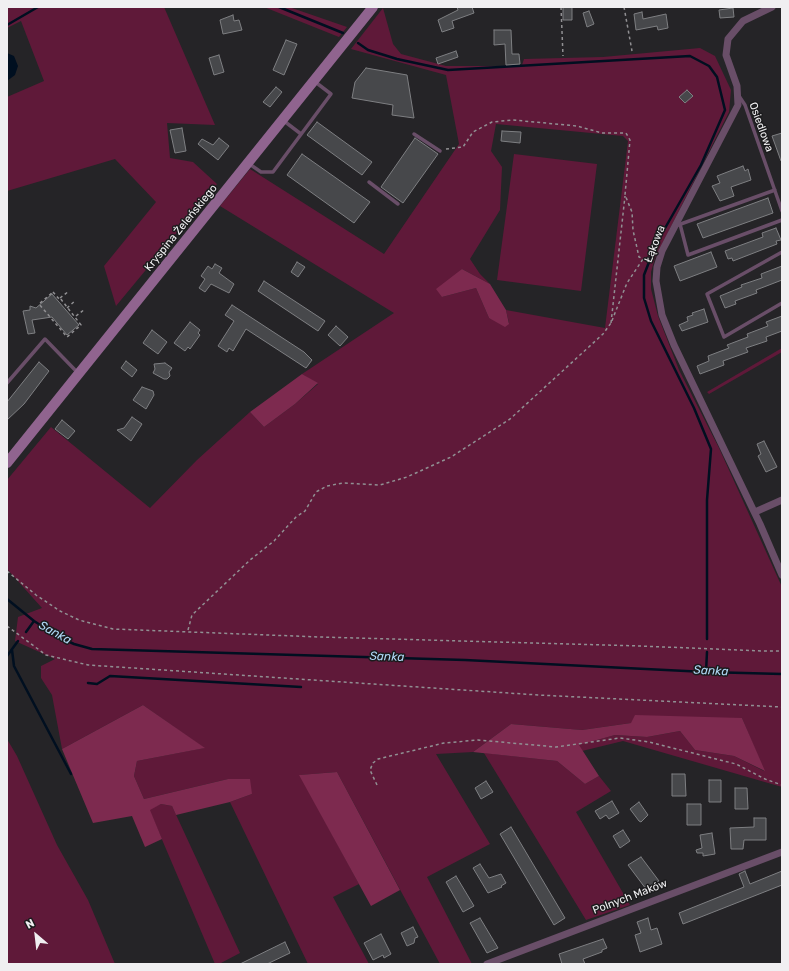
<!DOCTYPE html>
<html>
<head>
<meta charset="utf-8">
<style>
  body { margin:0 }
  #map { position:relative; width:789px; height:971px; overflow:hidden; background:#252427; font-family:Rubik,sans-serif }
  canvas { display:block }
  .frame { position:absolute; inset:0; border:8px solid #f0eff1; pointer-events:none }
  .north { position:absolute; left:16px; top:915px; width:40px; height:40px; -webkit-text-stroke:3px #1b1b1d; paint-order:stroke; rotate:332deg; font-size:11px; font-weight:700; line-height:16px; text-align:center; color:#f0eff1 }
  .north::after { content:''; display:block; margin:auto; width:14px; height:18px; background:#f0eff1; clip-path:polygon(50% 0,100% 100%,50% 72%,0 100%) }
</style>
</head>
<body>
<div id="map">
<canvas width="789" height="971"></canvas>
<div class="frame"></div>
<div class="north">N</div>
</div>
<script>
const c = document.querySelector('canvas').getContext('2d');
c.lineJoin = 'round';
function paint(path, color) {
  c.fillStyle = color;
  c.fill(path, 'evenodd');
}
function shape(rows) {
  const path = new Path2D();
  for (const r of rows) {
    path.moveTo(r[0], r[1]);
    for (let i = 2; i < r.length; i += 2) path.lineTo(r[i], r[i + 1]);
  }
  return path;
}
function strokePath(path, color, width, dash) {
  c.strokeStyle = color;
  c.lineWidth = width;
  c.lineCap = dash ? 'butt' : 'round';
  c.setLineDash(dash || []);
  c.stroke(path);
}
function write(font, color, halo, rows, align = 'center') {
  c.font = font + ' Rubik,sans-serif';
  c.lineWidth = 3;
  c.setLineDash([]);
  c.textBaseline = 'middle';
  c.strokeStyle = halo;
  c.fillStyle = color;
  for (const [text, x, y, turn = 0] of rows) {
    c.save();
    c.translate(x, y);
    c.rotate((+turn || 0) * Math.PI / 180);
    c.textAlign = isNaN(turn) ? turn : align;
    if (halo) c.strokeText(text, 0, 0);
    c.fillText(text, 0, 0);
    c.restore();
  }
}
const green = shape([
  [7,7,164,7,215,125,167,123,170,158,193,162,217,184,116,306,104,266,156,202,115,159,7,191,7,97,44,81,21,21,7,28],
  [264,7,289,7,347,27,339,37],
  [383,8,393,44,401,54,446,66,503,66,522,65,524,59,603,57,700,48,715,56,731,90,729,112,655,258,651,272,651,289,658,316,679,370,719,448,782,587,782,787,623,741,582,751,578,745,615,735,647,737,680,731,695,750,734,756,764,771,742,718,631,723,582,730,511,724,473,752,436,754,490,844,427,877,472,964,440,964,337,772,300,775,359,884,333,897,369,964,308,964,230,802,252,794,228,779,144,799,134,776,137,761,204,748,143,705,62,749,52,695,41,678,41,666,55,659,15,641,18,617,42,608,7,569,7,480,51,427,150,508,197,460,250,412,264,427,295,404,318,384,302,374,394,313,220,206,250,169,384,254,459,144,446,75,351,49],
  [496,124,623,136,628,141,605,328,506,310,509,323,489,318,476,288,442,297,462,269,490,284,480,274,470,259,500,210,502,167,491,151],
  [514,154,597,164,581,291,497,280],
  [782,348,782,352,709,394,707,392],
  [7,739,17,756,57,845,88,900,115,964,7,964],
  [484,753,557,761,585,784,599,776,611,791,576,812,630,905,586,920],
  [161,804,172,806,240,953,219,964,215,964,149,809]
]);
const forest = shape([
  [462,269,490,284,506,310,509,324,505,327,489,318,476,288,442,297,436,289],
  [302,374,318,383,295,404,264,427,250,412],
  [143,705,205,748,137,761,134,776,144,799,228,779,250,779,252,794,230,802,176,815,172,806,161,804,150,810,162,839,145,847,132,816,93,823,62,749],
  [635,715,742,718,765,771,734,756,695,750,680,731,647,737,615,735,579,745,599,776,585,784,557,761,473,752,511,724,582,730,631,723],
  [337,772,400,890,371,906,299,775]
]);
const water = shape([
  [7,53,14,56,18,66,15,75,7,81]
]);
const stream = shape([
  [279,7,343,33],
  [7,25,38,7],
  [358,43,368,50,397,59,448,70,690,56,709,66,717,77,725,110,701,165,656,244,644,275,644,298,651,321,694,408,711,449,707,500,707,639],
  [7,599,34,621,59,637,74,644,92,649,465,660,706,672,782,674],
  [26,632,34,621],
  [12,650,14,666,71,774],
  [7,656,18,641],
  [706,672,707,652],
  [88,683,97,684,110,676,301,687]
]);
const building = shape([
  [457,7,472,7,474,13,452,21,454,28,442,32,438,20,458,10,457,7],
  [563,7,572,7,572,20,563,20,563,7],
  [733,8,734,17,720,18,719,10,733,8],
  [589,11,594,24,587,27,583,13,589,11],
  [642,12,643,19,666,14,668,28,658,30,657,26,636,30,634,14,642,12],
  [233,15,234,21,239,20,242,30,223,34,220,20,233,15],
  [494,30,511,30,512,54,519,54,520,64,506,65,505,44,494,45,494,30],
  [286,40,297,44,284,75,273,70,286,40],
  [456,51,458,57,438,64,436,58,456,51],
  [219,55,224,72,214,75,209,58,219,55],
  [366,68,407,75,414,118,392,115,393,105,352,98,355,82,366,68],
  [276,87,282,92,270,107,263,102,276,87],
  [687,90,693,96,685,103,679,97,687,90],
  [317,122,372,162,362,175,307,135,317,122],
  [182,128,186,151,175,153,170,130,182,128],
  [502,131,521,132,520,143,501,141,502,131],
  [782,133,782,161,781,161,772,136,782,133],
  [219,138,229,146,218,160,198,144,202,139,213,145,219,138],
  [415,138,438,154,403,203,381,187,415,138],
  [302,154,370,202,354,223,287,175,302,154],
  [743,166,745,171,748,169,751,180,731,187,734,196,720,201,712,186,720,183,717,176,743,166],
  [768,198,773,213,703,238,697,224,768,198],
  [776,228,781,240,776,241,777,244,733,261,732,258,728,259,725,251,763,237,762,233,776,228],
  [711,252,717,267,680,281,674,266,711,252],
  [297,262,305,267,298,277,291,272,297,262],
  [215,264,222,268,219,273,234,284,229,293,211,284,205,292,199,288,205,279,201,276,208,266,212,269,215,264],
  [782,266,782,280,756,290,757,293,735,301,736,304,725,308,720,296,742,287,741,285,762,278,761,274,782,266],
  [264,281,325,321,318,331,258,291,264,281],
  [52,294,79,325,67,335,52,317,32,320,35,333,28,334,23,311,30,310,30,306,36,308,52,294],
  [232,305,304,352,312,360,306,368,246,329,233,351,229,348,227,352,218,346,234,321,225,315,232,305],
  [704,309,708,322,682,331,679,325,688,321,687,317,693,315,692,313,704,309],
  [782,316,782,331,766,337,767,341,746,348,748,352,723,361,724,365,700,374,697,366,709,361,708,356,729,348,727,345,748,337,747,334,768,326,766,322,782,316],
  [190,322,200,330,198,333,200,335,190,349,188,347,185,351,174,343,190,322],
  [336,326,348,337,340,346,328,335,336,326],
  [152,330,167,342,158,354,143,343,152,330],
  [126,361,137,370,132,377,121,368,126,361],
  [39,362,49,371,24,404,7,420,7,402,39,362],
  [165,363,172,368,169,372,170,376,167,379,164,379,153,373,155,369,154,364,165,363],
  [142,387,153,391,154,395,146,409,133,400,142,387],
  [132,417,142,424,131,441,117,430,124,428,132,417],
  [62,420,75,431,68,439,55,429,62,420],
  [764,441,777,467,766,472,758,456,761,454,757,444,764,441],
  [672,774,685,774,686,796,672,796,672,774],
  [709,780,721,780,721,802,709,802,709,780],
  [486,781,493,792,481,799,475,788,486,781],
  [735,788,747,788,748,809,735,809,735,788],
  [612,801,619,813,609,819,606,815,600,819,595,811,612,801],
  [639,802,648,815,641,822,639,821,630,809,639,802],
  [687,804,701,804,701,825,687,825,687,804],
  [754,818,766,818,766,840,744,840,743,849,731,849,730,828,754,827,754,818],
  [511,827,565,918,554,925,500,834,511,827],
  [623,830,630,841,620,848,613,836,623,830],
  [712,833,715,854,703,856,703,853,697,853,696,850,702,848,700,835,712,833],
  [641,857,659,881,646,889,628,865,641,857],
  [480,864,489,878,501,874,506,883,501,886,502,887,488,893,473,868,480,864],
  [745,871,750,884,782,871,782,885,683,924,679,913,744,887,739,874,745,871],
  [456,876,474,906,463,912,446,882,456,876],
  [480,918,498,948,487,953,470,923,480,918],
  [648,918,651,930,657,928,662,944,640,952,635,935,641,933,637,922,648,918],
  [413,927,418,937,415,938,414,943,407,946,401,933,413,927],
  [381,934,391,954,384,958,383,955,373,960,364,943,381,934],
  [603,939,607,948,602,950,602,952,583,959,585,964,562,964,559,954,603,939],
  [285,942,290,953,267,964,240,964,285,942]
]);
const path = shape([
  [561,7,563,56],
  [624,7,632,51],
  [446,149,463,147,473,132,492,122,513,120,577,126,602,133,626,133,630,140,625,195,632,212,633,230,639,257,651,262],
  [53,292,59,299,60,298,81,325,67,337,39,304,53,292],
  [60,298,69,291],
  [67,308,76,300],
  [76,316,85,309],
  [611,323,625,196],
  [7,571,36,595,60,611,79,620,113,629,320,637,640,646,764,651,782,651],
  [7,626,46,655,88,665,538,695,782,707],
  [188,630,192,615,250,560,274,541,296,517,305,511,316,492,327,486,343,483,380,485,407,477,451,457,510,419,603,334,611,323,627,283,643,259],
  [377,785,370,770,373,763,378,759,444,743,478,740,556,747,620,738,649,742,736,764,765,779,782,785]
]);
const service = shape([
  [739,96,745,105,782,211],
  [284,121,301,134],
  [414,134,440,151],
  [248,163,261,172,273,172,331,94,314,81],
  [369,182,398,204],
  [680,224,688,255,782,220],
  [678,225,775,190],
  [782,252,707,294,724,337,782,303],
  [7,383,45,339,78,373]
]);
const minor = shape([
  [772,7,743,21,728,39,726,55,737,86,738,105,662,251,657,267,656,281,662,315,674,345,760,524,782,575],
  [755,512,782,500],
  [487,964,782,852]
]);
const secondary = shape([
  [7,463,373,7]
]);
const streetNames = [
  ["Osiedlowa",761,127,70],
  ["Kryspina Żeleńskiego",181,228,-51],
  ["Łąkowa",655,244,-69],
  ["Polnych Maków",630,897,-21]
];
const waterNames = [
  ["Sanka",55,633,29],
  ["Sanka",387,657,2],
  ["Sanka",711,671,3]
];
paint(green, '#5f1939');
paint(forest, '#7d2a4f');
paint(water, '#000f20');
strokePath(stream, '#000f20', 2.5);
paint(building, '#47484b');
strokePath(building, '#7e7f82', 1);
strokePath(path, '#919093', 1.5, [3, 3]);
strokePath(service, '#694e68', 3.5);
strokePath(minor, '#694e68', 7);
strokePath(secondary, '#90648f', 10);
write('11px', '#f0eff1', '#1b1b1d', streetNames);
write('italic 12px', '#b0d8f6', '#1b1b1d', waterNames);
</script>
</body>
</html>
